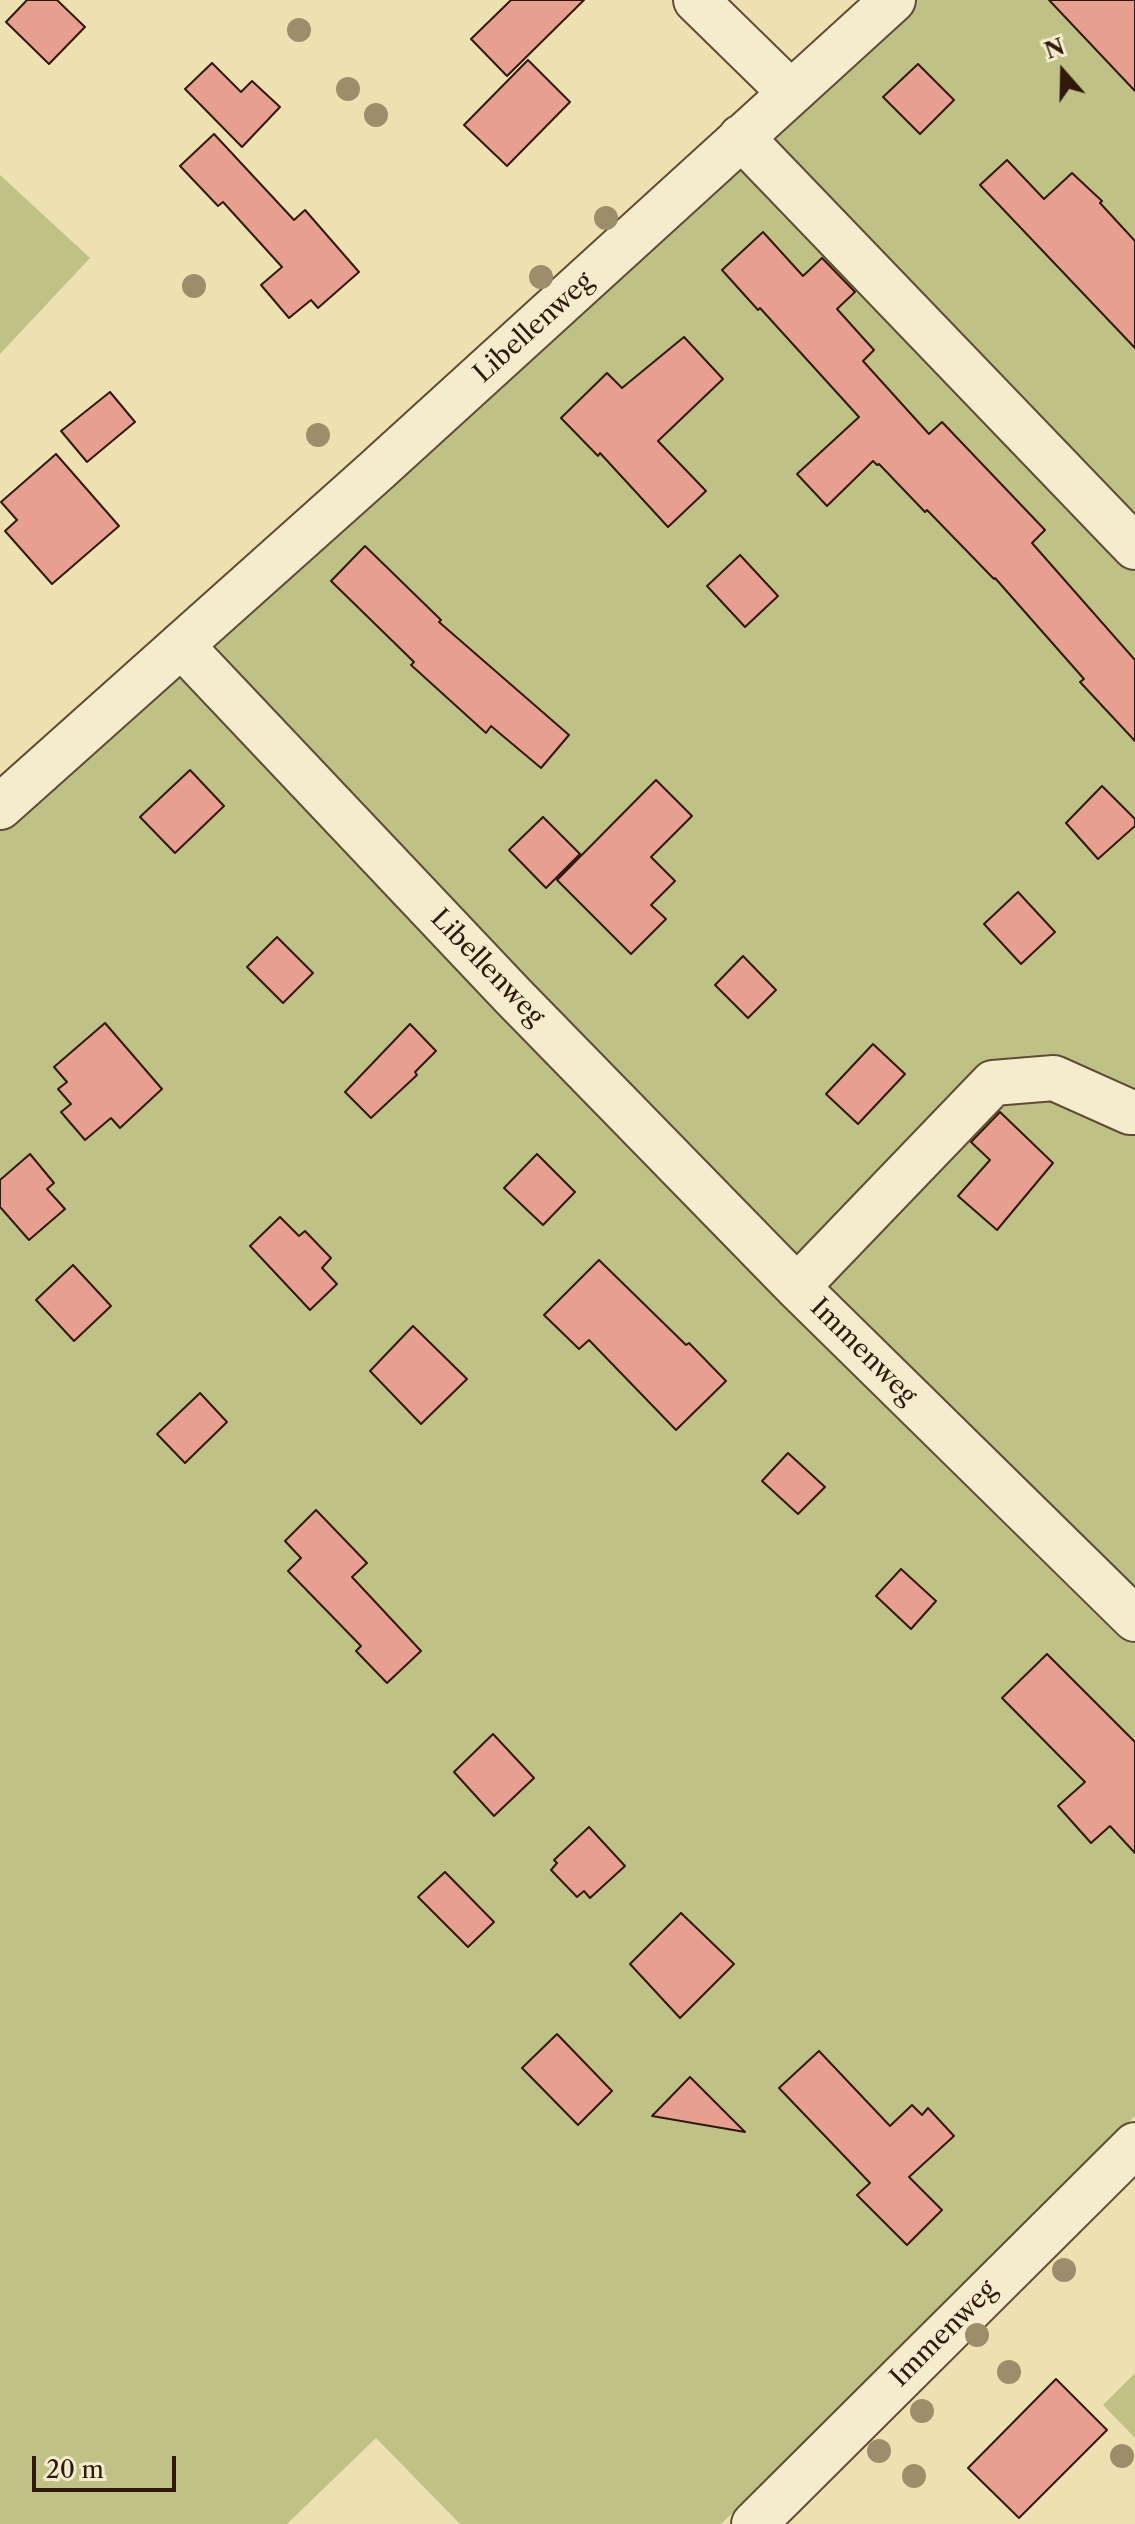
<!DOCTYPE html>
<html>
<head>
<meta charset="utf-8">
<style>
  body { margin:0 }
  #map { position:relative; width:1135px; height:2524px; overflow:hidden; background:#eee1b1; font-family:"Libre Caslon Text",serif }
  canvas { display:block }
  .north { position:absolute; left:1023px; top:32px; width:80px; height:80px; -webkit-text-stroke:6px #f4eccc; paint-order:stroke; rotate:340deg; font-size:22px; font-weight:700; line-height:32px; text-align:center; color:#30190c }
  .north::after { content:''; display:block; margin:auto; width:28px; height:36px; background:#30190c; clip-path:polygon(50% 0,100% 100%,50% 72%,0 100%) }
  .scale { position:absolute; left:32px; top:2456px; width:144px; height:36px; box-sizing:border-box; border:4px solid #30190c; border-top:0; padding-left:10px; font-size:24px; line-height:28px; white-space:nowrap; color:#30190c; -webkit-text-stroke:6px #f4eccc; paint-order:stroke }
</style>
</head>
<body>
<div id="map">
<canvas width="1135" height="2524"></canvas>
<div class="north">N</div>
<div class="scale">20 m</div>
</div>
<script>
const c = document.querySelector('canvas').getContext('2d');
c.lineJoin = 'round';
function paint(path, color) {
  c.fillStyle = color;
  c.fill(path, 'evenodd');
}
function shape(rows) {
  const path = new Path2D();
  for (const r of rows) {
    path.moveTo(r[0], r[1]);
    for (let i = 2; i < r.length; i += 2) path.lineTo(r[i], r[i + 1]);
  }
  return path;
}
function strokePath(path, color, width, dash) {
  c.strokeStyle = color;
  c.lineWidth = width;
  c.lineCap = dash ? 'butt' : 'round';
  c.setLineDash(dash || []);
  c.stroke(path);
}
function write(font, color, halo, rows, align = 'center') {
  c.font = font + ' "Libre Caslon Text",serif';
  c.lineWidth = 8;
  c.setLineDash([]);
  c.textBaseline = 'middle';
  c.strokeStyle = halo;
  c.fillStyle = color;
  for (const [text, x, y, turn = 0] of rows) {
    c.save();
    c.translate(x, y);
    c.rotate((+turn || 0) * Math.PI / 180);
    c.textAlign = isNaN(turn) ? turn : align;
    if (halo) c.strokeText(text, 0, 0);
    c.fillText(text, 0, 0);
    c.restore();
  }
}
const green = shape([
  [916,0,1135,0,1135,2116,721,2524,460,2524,376,2438,287,2524,0,2524,0,831,773,126],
  [0,175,90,258,0,354],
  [1135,2373,1135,2438,1103,2405]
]);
const building = shape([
  [27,0,57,0,85,27,49,64,6,22,27,0],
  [511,0,584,0,507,76,471,39,511,0],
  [1049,0,1135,0,1135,91,1049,0],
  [528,60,570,102,507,166,464,125,528,60],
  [212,63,241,92,252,81,280,107,242,147,185,89,212,63],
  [918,64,954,100,920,134,883,97,918,64],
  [214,134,294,220,305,210,359,272,318,308,311,300,289,318,261,285,282,267,223,202,218,206,180,166,214,134],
  [1007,160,1044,199,1072,173,1102,201,1100,203,1135,241,1135,348,980,185,1007,160],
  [763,232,803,276,822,258,855,292,837,309,874,350,863,361,929,434,942,422,1045,530,1032,543,1135,660,1135,741,1080,682,1084,679,995,578,994,579,927,510,925,512,879,464,877,465,873,461,827,506,797,474,859,417,760,308,758,310,722,270,763,232],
  [684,337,723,379,658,441,706,491,668,527,600,453,598,456,561,418,607,373,622,388,684,337],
  [110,392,135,422,87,462,61,431,110,392],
  [56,454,119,526,52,584,5,531,17,520,1,502,56,454],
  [365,546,441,620,439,622,569,735,541,768,491,726,486,733,411,665,414,662,331,581,365,546],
  [740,555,778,596,745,627,707,586,740,555],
  [190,770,224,806,175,853,140,817,190,770],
  [656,780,692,816,651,857,675,881,651,905,666,919,631,954,557,880,656,780],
  [1102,786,1135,819,1135,826,1098,859,1066,823,1102,786],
  [543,817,580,854,546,888,509,850,543,817],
  [1018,892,1055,932,1021,964,984,924,1018,892],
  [277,937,313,973,283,1003,247,967,277,937],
  [743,956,776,990,748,1018,715,985,743,956],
  [105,1023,162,1089,120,1128,111,1118,85,1140,61,1112,71,1104,58,1089,67,1082,54,1067,105,1023],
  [410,1024,436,1051,415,1072,417,1075,371,1118,345,1092,410,1024],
  [873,1044,905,1074,858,1124,826,1094,873,1044],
  [1000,1112,1053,1163,997,1230,958,1196,990,1160,971,1142,1000,1112],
  [30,1154,54,1183,47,1189,65,1209,29,1240,0,1207,0,1180,30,1154],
  [537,1154,575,1192,543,1225,504,1188,537,1154],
  [280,1217,299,1236,305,1231,331,1258,322,1268,337,1284,310,1310,250,1246,280,1217],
  [599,1260,686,1345,689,1343,726,1381,676,1430,589,1340,579,1349,544,1315,599,1260],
  [73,1265,111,1306,74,1341,36,1300,73,1265],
  [413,1326,467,1379,421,1424,370,1371,413,1326],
  [200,1393,227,1422,185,1463,157,1434,200,1393],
  [788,1453,825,1487,798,1514,762,1481,788,1453],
  [316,1510,367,1563,352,1577,421,1651,387,1683,356,1651,361,1646,288,1571,301,1558,285,1541,316,1510],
  [901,1569,936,1601,911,1629,876,1596,901,1569],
  [1047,1654,1135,1742,1135,1853,1110,1826,1091,1843,1058,1806,1085,1782,1002,1698,1047,1654],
  [493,1734,534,1778,494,1816,454,1772,493,1734],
  [589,1827,625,1866,590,1898,584,1891,577,1897,551,1870,557,1863,554,1860,589,1827],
  [445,1872,494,1922,468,1947,418,1897,445,1872],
  [681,1913,734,1964,680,2018,630,1964,681,1913],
  [557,2034,612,2091,578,2125,522,2068,557,2034],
  [819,2051,890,2126,912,2105,922,2115,928,2108,954,2136,909,2177,942,2210,907,2245,857,2195,870,2183,779,2088,819,2051],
  [690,2077,745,2132,652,2116,690,2077],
  [1056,2379,1107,2430,1019,2518,968,2468,1056,2379]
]);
const street = shape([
  [696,0,790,92],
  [741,137,1135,547],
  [181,645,512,995,797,1287,1135,1619],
  [0,807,376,471,893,0],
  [797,1287,993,1083,1054,1078,1130,1112,1135,1112],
  [754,2524,1135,2145]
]);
const trees = [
  [299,30],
  [348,89],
  [376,115],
  [606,218],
  [541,277],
  [194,286],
  [318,435],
  [1064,2270],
  [977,2335],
  [1009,2372],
  [922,2411],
  [879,2451],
  [1122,2456],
  [914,2476]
];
const streetNames = [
  ["Libellenweg",534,328,-42],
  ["Libellenweg",487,968,46],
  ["Immenweg",863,1352,45],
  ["Immenweg",944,2334,-45]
];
paint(green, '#bfc187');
paint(building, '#e79f8f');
strokePath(building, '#30190c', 2);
strokePath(street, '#604b35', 48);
strokePath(street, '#f4eccc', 44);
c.fillStyle = '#9d8e6b';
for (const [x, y] of trees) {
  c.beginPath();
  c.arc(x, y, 12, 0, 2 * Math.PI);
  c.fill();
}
write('26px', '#30190c', '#f4eccc', streetNames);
</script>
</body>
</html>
